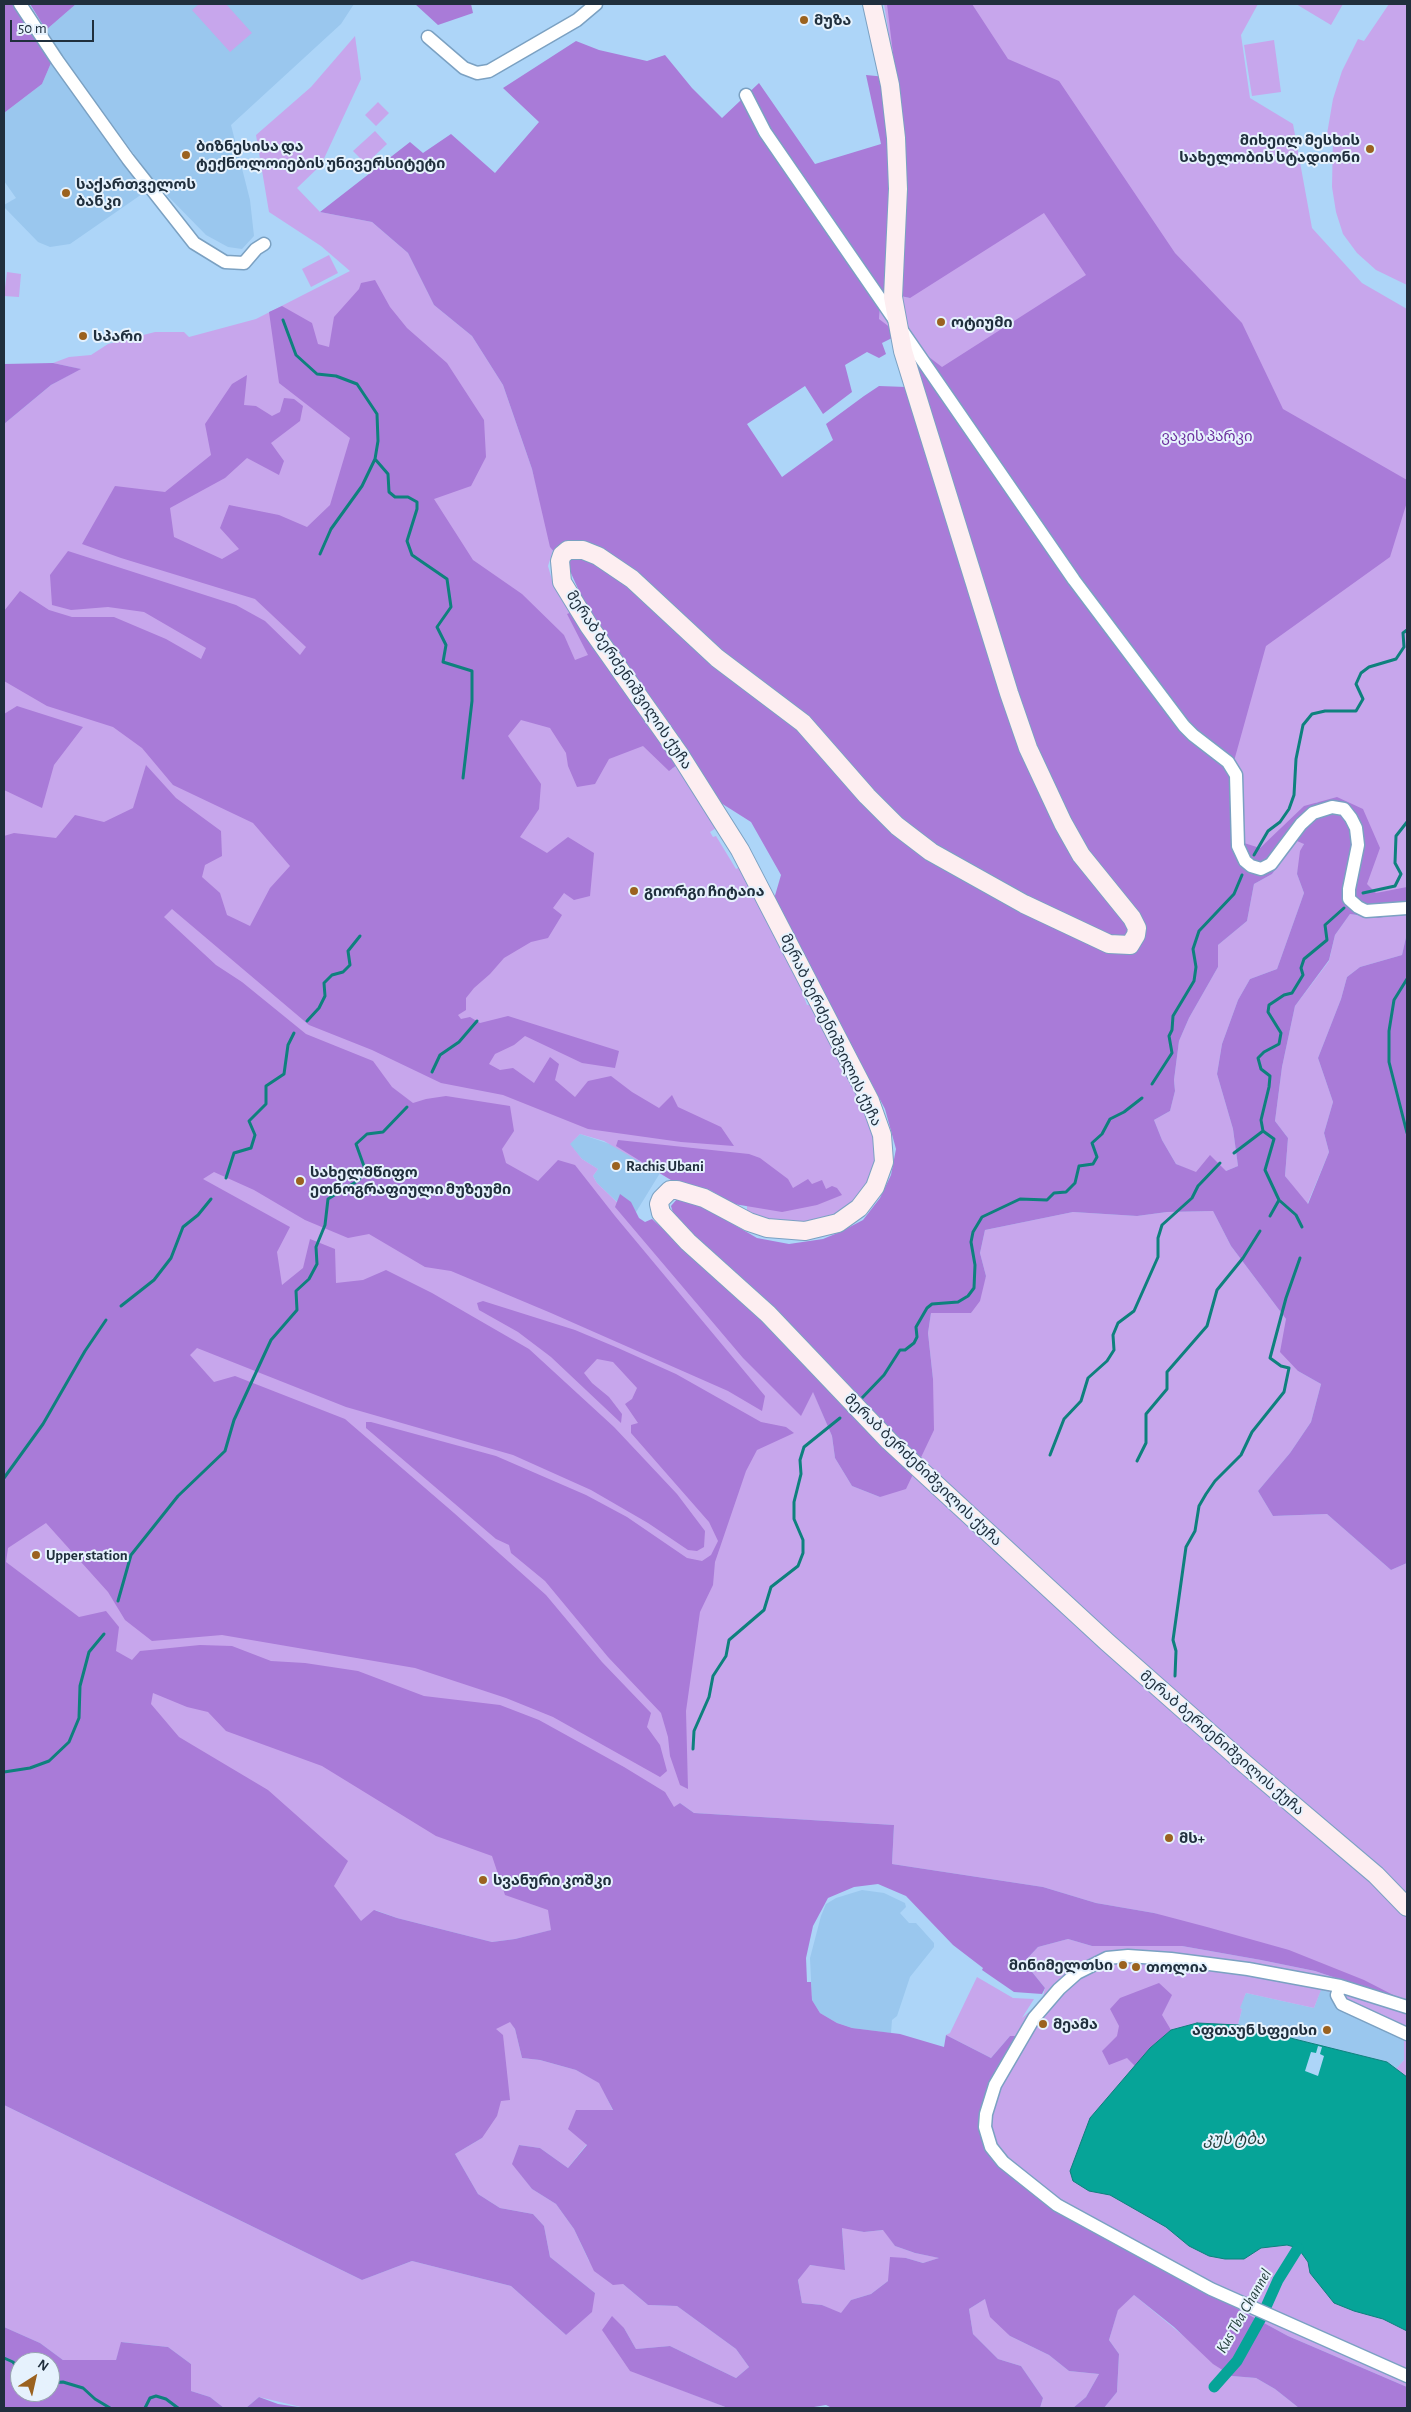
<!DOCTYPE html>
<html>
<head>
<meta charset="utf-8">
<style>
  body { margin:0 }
  #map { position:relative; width:1411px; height:2412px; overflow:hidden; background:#add5f8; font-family:"Alegreya Sans",sans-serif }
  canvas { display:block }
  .frame { position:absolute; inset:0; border:5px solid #202f3d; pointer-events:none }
  .north { position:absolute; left:10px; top:2352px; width:50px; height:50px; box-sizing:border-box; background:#e6f2fd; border:1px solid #97a4b0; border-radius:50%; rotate:35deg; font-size:14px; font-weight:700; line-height:20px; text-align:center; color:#202f3d }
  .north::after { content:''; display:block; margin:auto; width:18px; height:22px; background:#9b621f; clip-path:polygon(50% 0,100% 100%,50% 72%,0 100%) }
  .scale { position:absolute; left:10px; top:20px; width:84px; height:22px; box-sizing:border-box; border:2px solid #202f3d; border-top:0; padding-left:6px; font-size:15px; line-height:18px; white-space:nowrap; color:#202f3d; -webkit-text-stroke:4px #e6f2fd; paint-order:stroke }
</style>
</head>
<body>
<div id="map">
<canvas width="1411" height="2412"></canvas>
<div class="frame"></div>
<div class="north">N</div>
<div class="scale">50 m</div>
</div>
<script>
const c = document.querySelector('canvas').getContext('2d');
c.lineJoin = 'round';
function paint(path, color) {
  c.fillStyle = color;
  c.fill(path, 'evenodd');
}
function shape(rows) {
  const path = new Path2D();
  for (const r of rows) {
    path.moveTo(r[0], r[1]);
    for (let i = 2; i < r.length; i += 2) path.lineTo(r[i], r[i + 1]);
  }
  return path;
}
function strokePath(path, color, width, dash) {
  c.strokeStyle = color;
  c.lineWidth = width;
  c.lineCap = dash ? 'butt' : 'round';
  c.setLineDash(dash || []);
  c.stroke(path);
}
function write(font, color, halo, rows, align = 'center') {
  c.font = font + ' "Alegreya Sans","Noto Sans Georgian",sans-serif';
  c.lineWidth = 4;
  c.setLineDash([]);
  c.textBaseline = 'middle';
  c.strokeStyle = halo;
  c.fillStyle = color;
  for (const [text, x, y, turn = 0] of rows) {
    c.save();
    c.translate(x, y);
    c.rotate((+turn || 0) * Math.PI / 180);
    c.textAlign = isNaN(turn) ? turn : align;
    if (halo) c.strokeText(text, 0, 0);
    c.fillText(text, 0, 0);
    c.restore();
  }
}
const built = shape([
  [76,4,354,4,341,24,231,125,250,200,254,236,242,249,228,247,206,235,156,184,67,63,46,30],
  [51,63,145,192,70,244,50,247,38,242,4,207,4,205,16,198,4,181,4,113,42,84],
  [580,1134,616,1146,660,1173,633,1217,597,1183,593,1176,598,1169,582,1159,569,1144],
  [862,1890,884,1893,905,1903,906,1907,900,1913,909,1923,916,1923,934,1943,934,1947,910,1977,897,2016,892,2020,891,2033,852,2028,837,2023,820,2013,812,2000,810,1958,821,1916,826,1904,836,1898],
  [1321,1989,1331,1992,1404,2036,1404,2060,1396,2069,1387,2062,1238,2025,1242,2009,1239,2008,1246,1993,1314,2008]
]);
const green = shape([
  [199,4,226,4,252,33,230,52,192,10],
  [884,4,1258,4,1241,35,1250,98,1293,124,1312,228,1362,283,1407,309,1407,892,1363,899,1355,811,1317,802,1230,872,947,390,879,320,880,292,910,298,896,78],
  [1296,4,1343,4,1331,25],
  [1389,4,1407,4,1407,285,1376,270,1357,253,1343,234,1336,212,1332,187,1333,136,1327,134,1333,99,1342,71,1358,39,1364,41],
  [355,36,361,79,321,165,297,188,320,212,372,222,408,253,434,305,472,336,503,385,532,469,553,550,548,566,552,580,672,769,677,765,716,821,713,823,716,828,710,832,713,837,716,836,736,869,742,866,807,995,804,997,807,1005,812,1004,872,1124,875,1141,876,1163,871,1180,849,1207,830,1218,802,1224,770,1221,747,1213,747,1205,734,1204,710,1190,671,1180,604,1141,580,1134,570,1144,582,1159,598,1169,593,1176,597,1183,813,1391,832,1436,835,1458,852,1486,880,1497,933,1379,928,1333,931,1313,971,1313,986,1276,980,1253,985,1230,1073,1212,1137,1216,1167,1212,1213,1211,1231,1246,1286,1319,1298,1371,1321,1384,1311,1422,1290,1453,1258,1491,1273,1516,1327,1514,1391,1570,1407,1563,1407,2387,1288,2336,1069,2217,1002,2167,982,2139,985,2104,1010,2036,991,2058,946,2035,950,2033,977,1977,1013,1998,1034,1999,1022,2018,1042,2001,1045,1988,1024,1962,1038,1947,1068,1939,1092,1946,1182,1946,1261,1960,1315,1971,1406,2002,1154,1913,1096,1903,1043,1887,892,1864,894,1825,694,1813,680,1803,552,1930,515,1939,492,1942,397,1918,375,1910,511,2022,515,2029,522,2058,540,2060,576,2070,600,2083,613,2111,568,2168,540,2148,519,2145,513,2164,532,2189,556,2204,574,2229,589,2261,623,2284,648,2305,677,2306,736,2349,749,2367,736,2378,670,2346,636,2349,624,2328,630,2370,728,2408,305,2408,259,2397,246,2408,224,2408,210,2397,191,2391,191,2364,168,2347,122,2342,116,2360,63,2360,40,2343,4,2327,4,2105,362,2280,412,2261,511,2286,566,2335,595,2293,550,2257,544,2226,533,2214,500,2208,478,2194,455,2154,482,2138,4,1625,4,424,51,385,80,369,53,363,69,357,91,355,108,344,155,332,184,332,189,337,256,319,350,271,321,246,269,212,256,135,311,87],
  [1321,1990,1331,1992,1334,2004,1404,2036,1404,2060,1396,2069,1387,2062,1238,2025,1242,2009,1240,2008,1246,1993,1314,2008],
  [1274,40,1281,92,1252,96,1244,45],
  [378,102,389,113,376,126,365,115],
  [375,131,387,144,366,164,353,151],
  [329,255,338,273,311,287,302,269],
  [7,272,21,274,19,297,4,296],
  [1297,840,1304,843,1297,874,1304,893,1277,969,1250,979,1238,1000,1222,1044,1217,1074,1233,1129,1238,1166,1226,1171,1196,1173,1176,1164,1162,1140,1154,1120,1170,1111,1175,1091,1174,1080,1179,1041,1189,1018,1218,967,1218,945,1247,921,1254,884,1272,874],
  [1407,913,1407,933,1402,955,1360,967,1347,977,1341,999,1318,1058,1333,1102,1324,1133,1329,1152,1307,1205,1285,1176,1288,1138,1275,1121,1282,1067,1295,1006,1329,961,1335,935,1350,914,1378,918],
  [842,2227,864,2232,884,2230,895,2246,915,2253,940,2258,923,2263,906,2258,888,2281,871,2294,851,2300,841,2314,822,2305,802,2303,798,2280,809,2265,845,2269],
  [1134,2295,1232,2376,1256,2378,1275,2389,1299,2408,1104,2408,1117,2392,1119,2354,1109,2340,1118,2309],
  [985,2299,1010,2336,1049,2355,1069,2371,1099,2374,1086,2397,1073,2408,1040,2408,1043,2398,1021,2366,998,2359,973,2334,969,2309]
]);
const forest = shape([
  [4,4,14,4,51,63,42,84,4,113],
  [30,4,76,4,46,30],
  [415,4,471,4,473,13,438,25],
  [887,4,972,4,1008,59,1059,81,1175,253,1242,323,1283,409,1407,480,1407,502,1390,557,1266,646,1229,779,1244,843,1260,848,1304,806,1337,797,1363,809,1380,848,1367,884,1376,893,1407,887,1407,913,1378,918,1350,914,1335,935,1329,960,1295,1006,1282,1067,1275,1121,1288,1138,1285,1176,1308,1204,1329,1152,1324,1133,1333,1102,1318,1058,1341,999,1347,977,1360,967,1402,955,1407,933,1407,1563,1391,1570,1327,1514,1273,1516,1258,1491,1290,1453,1311,1422,1321,1384,1298,1371,1280,1352,1286,1319,1231,1246,1213,1211,1167,1212,1137,1216,1073,1212,985,1230,980,1253,986,1276,980,1301,971,1313,931,1313,928,1333,933,1379,934,1430,906,1489,880,1497,852,1486,835,1458,832,1436,813,1392,801,1416,743,1358,615,1207,620,1194,631,1202,639,1218,645,1222,652,1219,759,1316,674,1216,671,1206,677,1199,690,1202,712,1212,757,1238,789,1244,823,1239,840,1232,863,1220,880,1198,891,1175,896,1149,885,1109,774,899,781,875,751,822,721,803,663,714,589,613,570,571,550,547,532,469,503,385,472,336,434,305,408,253,372,222,320,212,410,142,423,153,451,134,495,173,539,122,503,88,576,41,599,50,647,61,665,55,692,88,722,118,759,83,815,164,881,144,866,75,896,78],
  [1044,213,1086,275,942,367,879,319,881,292,910,298],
  [892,338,906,387,879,386,864,396,826,424,833,440,782,477,747,424,805,386,823,414,852,392,845,365,867,352,879,358,886,354,882,343],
  [1297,841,1304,844,1300,851,1297,874,1304,893,1277,969,1250,979,1238,1000,1222,1044,1217,1074,1233,1129,1238,1166,1226,1171,1210,1155,1196,1172,1176,1164,1162,1140,1154,1120,1170,1111,1175,1091,1174,1080,1179,1041,1189,1018,1218,967,1218,945,1247,921,1254,884,1272,874],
  [375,280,390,307,407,328,447,363,484,420,486,457,471,486,434,499,473,560,522,594,564,635,575,660,588,655,567,614,572,612,677,765,669,771,643,746,609,759,595,784,577,787,568,766,566,753,550,728,521,720,508,736,541,784,539,809,520,837,547,853,568,837,594,853,590,896,574,900,564,893,553,908,562,915,548,938,531,942,504,958,490,974,474,988,466,998,466,1010,458,1015,461,1019,470,1017,480,1023,508,1016,619,1051,615,1068,582,1063,525,1036,514,1045,495,1054,489,1064,500,1070,513,1068,534,1083,550,1057,559,1064,555,1080,575,1097,588,1081,611,1076,632,1092,659,1108,672,1095,678,1107,721,1127,734,1146,681,1142,588,1129,503,1095,441,1083,372,1050,309,1025,172,909,164,917,216,965,242,982,306,1034,373,1061,392,1087,413,1103,426,1099,446,1096,510,1106,514,1131,502,1149,506,1163,538,1181,558,1160,575,1165,615,1216,765,1396,762,1411,728,1391,551,1313,451,1271,425,1267,369,1234,348,1238,305,1220,254,1190,214,1172,203,1179,290,1227,277,1252,282,1285,303,1268,310,1239,335,1249,336,1283,363,1280,386,1270,432,1293,529,1349,614,1427,677,1494,705,1531,704,1547,697,1551,688,1550,648,1523,591,1490,513,1455,346,1407,197,1348,190,1355,214,1382,235,1376,345,1419,454,1513,546,1595,602,1662,651,1713,647,1727,660,1745,667,1771,660,1777,553,1717,506,1698,415,1668,222,1635,152,1641,125,1620,108,1592,46,1523,8,1548,6,1562,79,1617,106,1611,119,1627,116,1651,132,1660,140,1651,200,1645,232,1646,271,1661,305,1663,358,1671,424,1696,500,1705,539,1720,624,1767,665,1792,674,1807,680,1803,694,1813,894,1825,892,1864,1043,1887,1096,1903,1154,1913,1207,1927,1289,1950,1364,1980,1407,2002,1315,1971,1261,1960,1182,1946,1092,1946,1068,1939,1038,1947,1024,1962,1045,1988,1042,1994,1014,1992,982,1970,983,1968,953,1945,906,1896,878,1884,854,1887,828,1898,813,1926,806,1958,807,1982,811,1982,812,2000,820,2013,837,2023,852,2028,900,2034,944,2047,946,2035,991,2058,1010,2036,1017,2036,985,2104,982,2139,1002,2167,1069,2217,1288,2336,1407,2387,1407,2408,1299,2408,1275,2389,1256,2378,1232,2376,1213,2364,1174,2327,1134,2295,1118,2310,1109,2340,1119,2354,1117,2392,1104,2408,1073,2408,1086,2397,1099,2374,1069,2371,1049,2355,1010,2336,990,2317,985,2299,969,2309,973,2334,998,2359,1021,2366,1043,2398,1040,2408,832,2408,826,2405,808,2408,728,2408,630,2371,602,2330,612,2316,624,2328,636,2349,670,2346,736,2378,749,2367,736,2349,677,2306,648,2305,623,2284,613,2285,594,2271,574,2229,556,2204,532,2189,512,2164,519,2145,540,2148,568,2168,587,2145,568,2129,576,2110,613,2110,599,2083,576,2070,540,2060,522,2058,515,2029,510,2022,496,2029,503,2035,510,2100,501,2101,497,2116,482,2138,455,2154,478,2194,500,2208,533,2214,544,2226,550,2257,595,2293,592,2312,566,2335,511,2286,412,2261,362,2280,4,2105,4,836,14,833,56,838,75,815,104,822,133,808,146,765,176,798,221,831,222,856,205,865,202,877,220,893,227,915,250,926,270,888,290,866,253,823,173,785,142,748,113,727,47,706,4,681,4,611,20,591,49,610,72,617,114,617,166,639,201,659,206,648,144,612,108,607,71,610,52,605,50,575,68,551,236,605,265,621,300,655,306,647,255,599,121,558,82,544,115,486,165,492,211,455,205,424,232,384,247,375,244,405,256,406,272,416,280,412,284,398,294,399,303,406,300,421,271,443,284,461,279,475,247,458,225,478,170,508,174,537,222,559,239,549,220,528,229,505,279,515,307,527,330,505,350,438,279,383,269,312,282,306,312,323,318,344,329,347,334,317,359,289,361,283],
  [153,1693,187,1707,208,1712,226,1731,322,1766,436,1836,492,1856,505,1895,548,1910,551,1930,515,1939,492,1942,397,1918,374,1910,361,1921,334,1886,348,1861,268,1790,179,1737,151,1704],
  [842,2228,864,2232,883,2230,895,2246,915,2253,939,2258,923,2263,906,2258,890,2257,888,2281,871,2294,851,2300,841,2313,822,2305,802,2303,798,2280,810,2265,845,2270],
  [53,363,81,369,51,385,4,424,4,364],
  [17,706,83,727,54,765,42,808,4,790,4,714],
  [618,1140,749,1154,760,1158,788,1179,793,1188,808,1179,812,1184,822,1180,826,1189,832,1186,837,1188,842,1195,817,1205,782,1212,734,1204,710,1190,671,1180,616,1146],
  [483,1301,575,1330,618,1348,676,1374,761,1422,786,1427,794,1433,757,1450,746,1471,715,1562,713,1585,700,1612,686,1711,688,1789,680,1785,670,1756,668,1737,661,1713,608,1657,545,1581,511,1553,509,1545,496,1539,366,1428,366,1422,371,1422,496,1456,586,1495,627,1517,687,1558,702,1561,711,1555,718,1541,709,1522,631,1433,631,1425,638,1423,625,1404,632,1399,637,1388,613,1362,597,1359,584,1373,592,1383,609,1397,622,1414,621,1423,551,1357,518,1332,479,1310,477,1303],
  [1159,1983,1172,1995,1162,2015,1171,2030,1150,2048,1136,2067,1127,2058,1109,2065,1102,2051,1117,2036,1119,2026,1110,2009,1120,1998],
  [4,2327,40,2343,63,2360,116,2360,121,2342,168,2347,191,2364,191,2391,210,2397,224,2408,4,2408],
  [20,2362,50,2362,50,2392,20,2392],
  [259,2397,278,2404,305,2408,246,2408]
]);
const water = shape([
  [1197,2023,1238,2025,1387,2062,1407,2077,1407,2331,1383,2319,1354,2311,1334,2303,1310,2273,1308,2262,1298,2248,1287,2245,1261,2248,1244,2259,1225,2259,1209,2256,1189,2246,1166,2227,1110,2195,1089,2191,1073,2181,1070,2171,1090,2118,1150,2048,1171,2030,1197,2023]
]);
const pier = shape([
  [1318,2046,1322,2047,1320,2054,1324,2056,1318,2076,1305,2071,1311,2052,1316,2053]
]);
const stream = shape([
  [283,320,296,355,317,374,336,376,357,384,377,414,378,441,375,459,388,474,389,492,395,497,408,497,417,502,417,509,407,541,412,555,447,579,451,607,437,627,446,645,443,662,472,671,472,701,463,778],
  [320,554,331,529,362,486,375,459],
  [1254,855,1268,831,1280,822,1289,809,1294,795,1296,759,1303,725,1312,714,1325,711,1356,711,1363,699,1356,684,1361,673,1369,667,1396,659,1404,647,1403,633,1407,630],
  [1363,893,1395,886,1401,874,1395,863,1396,836,1407,822],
  [1407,979,1394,1000,1389,1031,1389,1062,1407,1133],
  [307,1021,319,1008,325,996,324,983,332,975,343,972,350,965,348,951,360,936],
  [432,1072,440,1055,459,1042,477,1021],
  [1152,1084,1172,1053,1169,1036,1172,1030,1173,1016,1194,981,1196,967,1193,949,1199,931,1234,894,1242,875],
  [1234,1153,1263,1131],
  [226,1178,234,1153,251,1148,255,1135,249,1121,266,1104,266,1086,284,1074,288,1045,294,1033],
  [1270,1216,1279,1200],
  [1302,1227,1296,1215,1279,1200,1265,1170,1274,1139,1263,1131,1261,1120,1269,1087,1270,1076,1261,1069,1258,1058,1264,1052,1279,1044,1281,1033,1268,1012,1269,1005,1284,995,1292,993,1303,975,1301,968,1304,959,1327,940,1325,925,1344,908],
  [121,1306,154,1280,171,1258,183,1227,198,1215,211,1199],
  [860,1400,884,1375,900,1350,905,1350,914,1343,917,1337,916,1327,927,1308,932,1304,958,1302,968,1296,974,1288,975,1265,971,1242,973,1232,982,1217,1020,1199,1047,1200,1054,1193,1066,1192,1075,1183,1079,1166,1093,1164,1097,1157,1092,1143,1102,1134,1110,1119,1124,1112,1142,1098],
  [1050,1455,1064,1419,1081,1401,1088,1378,1107,1361,1114,1350,1113,1335,1118,1323,1134,1311,1158,1257,1158,1238,1162,1225,1192,1198,1198,1186,1220,1163],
  [1137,1461,1146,1443,1146,1414,1167,1389,1167,1372,1207,1326,1217,1290,1243,1258,1260,1231],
  [4,1478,43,1424,85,1351,106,1320],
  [118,1601,131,1555,178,1496,225,1451,234,1420,271,1340,297,1310,296,1291,309,1279,317,1264,316,1247,325,1225,328,1199,359,1180,365,1169,356,1144,367,1134,383,1132,407,1107],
  [1175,1676,1176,1651,1173,1640,1186,1547,1195,1531,1199,1506,1206,1494,1215,1481,1241,1455,1252,1432,1284,1392,1289,1368,1281,1366,1270,1358,1286,1298,1300,1258],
  [693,1749,694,1731,709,1697,713,1676,726,1656,729,1640,764,1610,771,1587,798,1566,803,1553,803,1540,794,1519,794,1502,801,1474,800,1460,804,1447,840,1418],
  [4,1772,30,1768,49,1761,69,1742,79,1718,80,1686,89,1652,104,1634],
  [4,2358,13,2362,20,2371],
  [50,2383,63,2382,83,2388,95,2399,110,2408],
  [145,2408,150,2398,156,2396,166,2399,178,2408]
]);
const canal = shape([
  [1214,2387,1237,2361,1261,2318,1278,2280,1298,2248]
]);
const street = shape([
  [20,4,57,60,128,159,194,243,225,262,244,263,256,249,264,244],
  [428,37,464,68,477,73,489,71,577,20,596,4],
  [746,95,765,132,1074,580,1184,726,1193,735,1228,762,1236,775,1238,846,1245,861,1251,866,1261,869,1271,864,1301,824,1313,813,1332,807,1344,809,1351,818,1356,828,1358,845,1349,889,1349,899,1358,907,1366,911,1407,908],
  [1340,1986,1337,1995,1342,2004,1407,2034],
  [1407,2007,1340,1986,1248,1969,1171,1959,1128,1956,1107,1958,1077,1973,1059,1989,1034,2018,995,2085,986,2114,985,2127,991,2147,1003,2162,1057,2205,1211,2289,1407,2376]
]);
const secondary = shape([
  [872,4,890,85,896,138,898,189,893,297,903,351,1009,693,1028,748,1063,823,1081,855,1132,918,1137,928,1136,935,1130,945,1109,944,1024,904,931,852,897,826,867,796,803,723,717,658,632,579,598,556,583,550,568,550,562,555,560,561,562,582,589,626,680,755,740,850,870,1101,882,1135,884,1162,875,1187,859,1208,838,1223,805,1231,767,1228,749,1222,704,1198,677,1190,670,1190,661,1199,659,1204,661,1213,688,1242,768,1314,889,1441,1107,1642,1245,1764,1376,1875,1407,1907]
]);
const markers = [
  [804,20,5,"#9b621f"],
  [1370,149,5,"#9b621f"],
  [186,155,5,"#9b621f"],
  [66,193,5,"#9b621f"],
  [941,322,5,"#9b621f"],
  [83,336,5,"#9b621f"],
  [634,891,5,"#9b621f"],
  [616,1166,5,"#9b621f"],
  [300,1181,5,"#9b621f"],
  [36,1555,5,"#9b621f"],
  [1169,1838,5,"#9b621f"],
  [483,1880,5,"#9b621f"],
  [1123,1965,5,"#9b621f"],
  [1136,1967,5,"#9b621f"],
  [1043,2024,5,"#9b621f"],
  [1327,2030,5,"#9b621f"]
];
const poiNames = [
  ["მუზა",814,20],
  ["მიხეილ მესხის",1360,140,"right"],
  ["სახელობის სტადიონი",1360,157,"right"],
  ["ბიზნესისა და",196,146],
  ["ტექნოლოიების უნივერსიტეტი",196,163],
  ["საქართველოს",76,184],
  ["ბანკი",76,201],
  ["ოტიუმი",951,322],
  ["სპარი",93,336],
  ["გიორგი ჩიტაია",644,891],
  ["Rachis Ubani",626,1166],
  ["სახელმწიფო",310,1172],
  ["ეთნოგრაფიული მუზეუმი",310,1189],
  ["Upper station",46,1555],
  ["მს+",1179,1838],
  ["სვანური კოშკი",493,1880],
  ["მინიმელთსი",1113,1965,"right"],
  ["თოლია",1146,1967],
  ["მეამა",1053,2024],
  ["აფთაუნ სფეისი",1317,2030,"right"]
];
const parkNames = [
  ["ვაკის პარკი",1207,436]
];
const streetNames = [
  ["მერაბ ბერძენიშვილის ქუჩა",629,680,56],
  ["მერაბ ბერძენიშვილის ქუჩა",831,1030,64],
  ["მერაბ ბერძენიშვილის ქუჩა",923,1470,44],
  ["მერაბ ბერძენიშვილის ქუჩა",1222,1743,41]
];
const waterNames = [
  ["კუს ტბა",1234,2139],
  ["Kus Tba Channel",1244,2311,-60]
];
paint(built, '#9ac7ee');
paint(green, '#c7a6ec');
paint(forest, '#a97bd8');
paint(water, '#06a498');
strokePath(water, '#0e817d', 1);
paint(pier, '#add5f8');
strokePath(stream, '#0e817d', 3);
strokePath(canal, '#06a498', 11);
strokePath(street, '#7ba1c2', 15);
strokePath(secondary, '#7ba1c2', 20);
strokePath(street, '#fff', 12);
strokePath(secondary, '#fdeef1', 18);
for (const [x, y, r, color] of markers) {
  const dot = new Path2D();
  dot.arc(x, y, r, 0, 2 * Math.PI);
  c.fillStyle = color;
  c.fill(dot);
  strokePath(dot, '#e6f2fd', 2);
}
write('bold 15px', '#202f3d', '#e6f2fd', poiNames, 'left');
write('15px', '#6c309e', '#e6f2fd', parkNames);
write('15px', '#202f3d', '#e6f2fd', streetNames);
write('italic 16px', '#243f3c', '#e6f2fd', waterNames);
</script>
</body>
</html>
